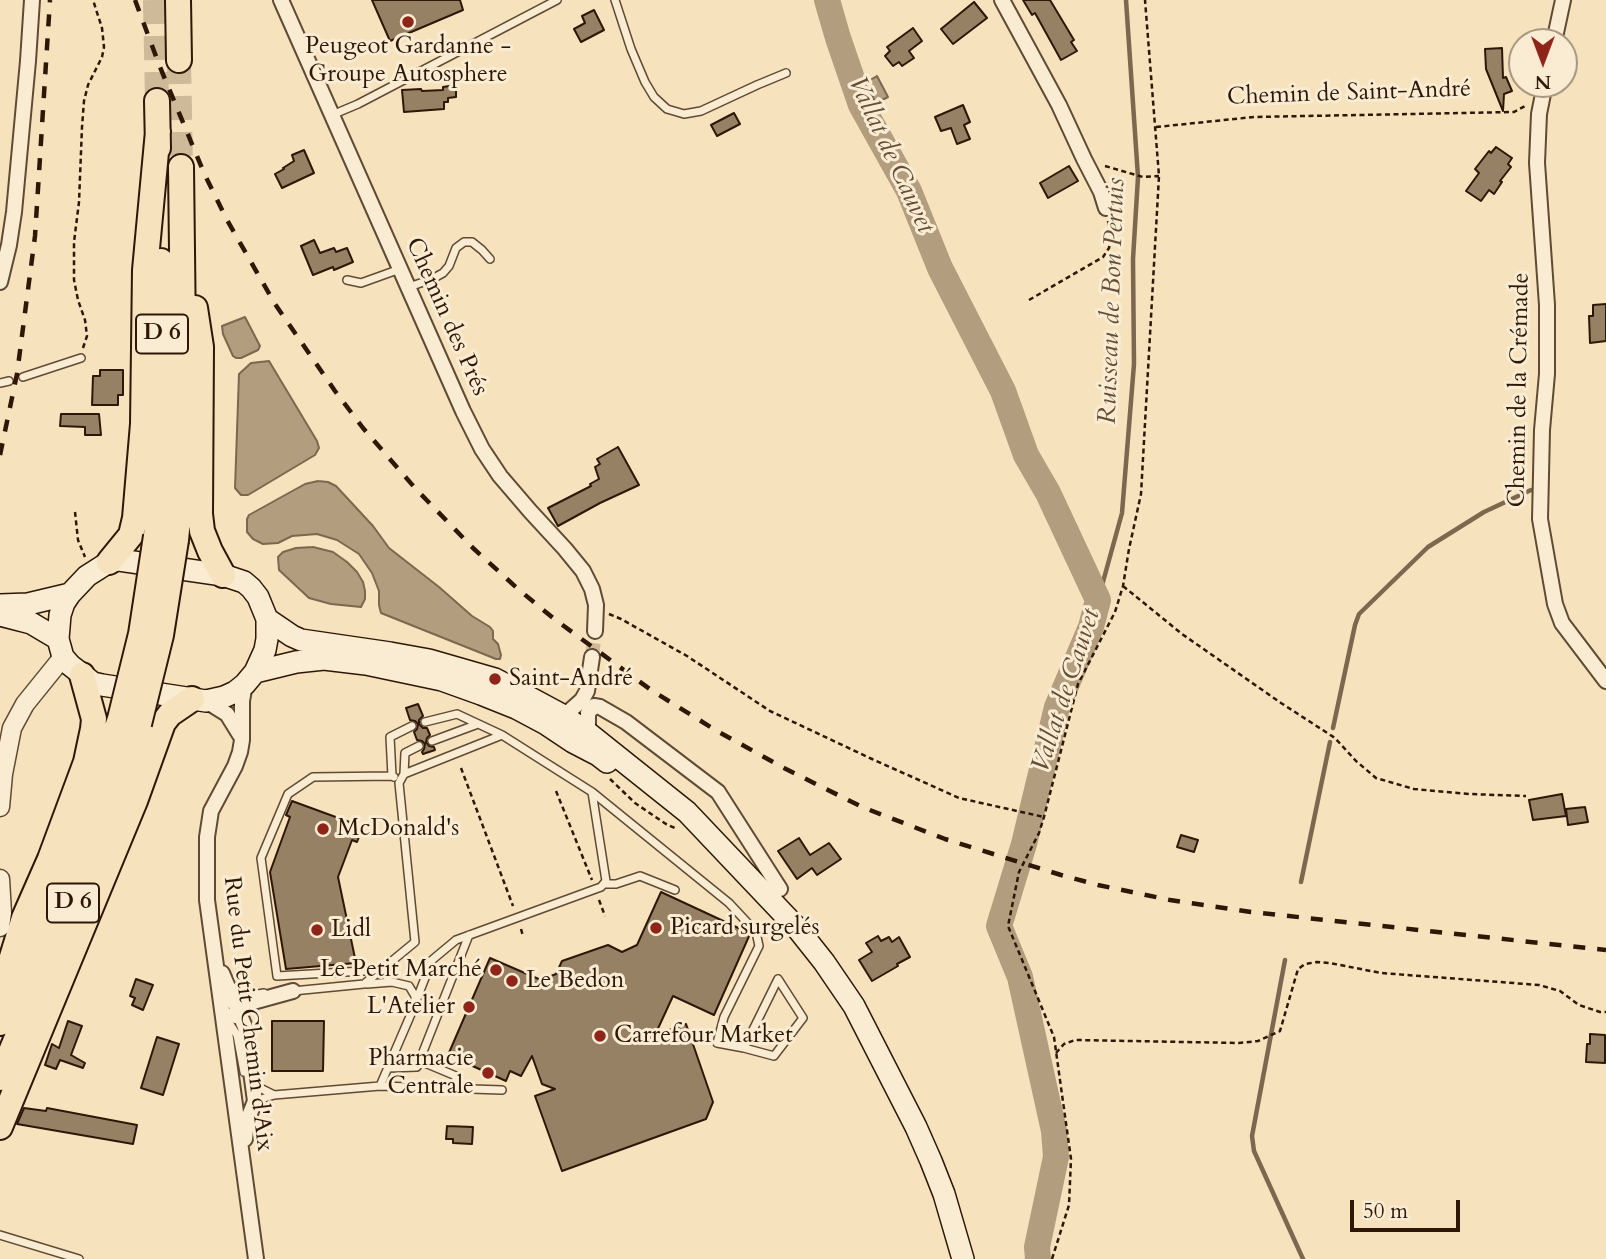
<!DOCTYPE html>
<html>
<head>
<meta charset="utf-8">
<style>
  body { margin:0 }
  #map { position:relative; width:1606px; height:1259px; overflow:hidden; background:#f6e2bc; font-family:Cardo,serif }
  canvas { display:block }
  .north { position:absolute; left:1508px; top:28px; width:70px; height:70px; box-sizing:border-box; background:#f9ecd3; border:2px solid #a89781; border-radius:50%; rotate:180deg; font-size:19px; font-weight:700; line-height:28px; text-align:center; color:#2e1706 }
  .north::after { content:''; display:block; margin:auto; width:24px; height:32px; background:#8f2418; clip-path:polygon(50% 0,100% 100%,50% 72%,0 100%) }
  .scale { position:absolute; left:1350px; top:1200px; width:110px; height:32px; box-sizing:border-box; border:4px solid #2e1706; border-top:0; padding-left:9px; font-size:21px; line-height:24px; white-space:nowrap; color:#2e1706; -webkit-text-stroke:5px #f9ecd3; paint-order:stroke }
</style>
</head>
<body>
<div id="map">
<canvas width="1606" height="1259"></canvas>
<div class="north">N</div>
<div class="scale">50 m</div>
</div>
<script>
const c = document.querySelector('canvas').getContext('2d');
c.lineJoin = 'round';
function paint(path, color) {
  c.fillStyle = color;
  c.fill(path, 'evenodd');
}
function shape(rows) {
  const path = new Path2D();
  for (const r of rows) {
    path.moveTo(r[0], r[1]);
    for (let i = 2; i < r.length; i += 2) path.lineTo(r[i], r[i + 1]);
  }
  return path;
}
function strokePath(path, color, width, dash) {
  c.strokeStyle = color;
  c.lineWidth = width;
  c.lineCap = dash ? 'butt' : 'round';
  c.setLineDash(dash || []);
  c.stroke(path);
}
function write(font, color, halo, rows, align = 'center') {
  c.font = font + ' Cardo,serif';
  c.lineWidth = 6;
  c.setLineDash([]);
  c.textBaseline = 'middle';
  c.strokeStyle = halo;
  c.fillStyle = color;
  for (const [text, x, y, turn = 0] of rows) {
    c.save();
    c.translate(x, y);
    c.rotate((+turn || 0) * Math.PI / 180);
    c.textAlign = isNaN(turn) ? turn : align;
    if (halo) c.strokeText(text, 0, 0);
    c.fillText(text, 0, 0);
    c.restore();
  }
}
const water = shape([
  [877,76,888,97,876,103,865,83,877,76],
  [245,317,260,346,258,350,241,358,236,358,233,356,223,334,222,326,245,317],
  [269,361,317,441,319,448,315,455,248,495,241,495,235,488,239,374,251,363,269,361],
  [318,481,328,482,336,486,373,526,389,548,439,587,472,616,490,627,493,631,493,639,498,644,501,655,500,659,496,659,381,613,379,605,379,591,372,573,359,554,337,540,317,534,292,536,278,543,263,544,253,539,247,532,247,519,249,515,305,484,318,481],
  [313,547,333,552,347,562,357,572,363,582,365,591,365,599,361,607,331,604,309,598,279,570,278,557,283,552,296,548,313,547]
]);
const stream = shape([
  [1098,600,1122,513,1134,364,1133,259,1138,177,1126,0],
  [1333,728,1355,625,1359,614,1428,547,1484,512,1531,490],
  [1301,882,1330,742],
  [1285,960,1252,1136,1254,1151,1303,1259]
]);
const river = shape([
  [827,0,838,38,861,105,909,191,940,268,1003,391,1026,455,1048,493,1098,600,1091,627,1057,707,1024,844,999,926,1020,977,1054,1131,1056,1157,1037,1247,1038,1259]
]);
const building = shape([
  [372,0,460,0,463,10,390,41,372,0],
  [1023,0,1050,0,1074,40,1071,42,1077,51,1061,60,1035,13,1032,15,1023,0],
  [974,2,987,18,953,44,941,29,974,2],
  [594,10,604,30,581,42,574,29,585,23,582,16,594,10],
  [913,28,922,41,909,51,914,58,902,66,899,62,893,66,885,56,890,51,887,47,913,28],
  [1502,48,1503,78,1506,77,1512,91,1504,94,1503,111,1486,69,1485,49,1502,48],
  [456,85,456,97,448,98,448,102,444,102,444,109,404,112,402,90,421,89,422,91,443,90,443,87,456,85],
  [963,105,970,122,964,125,970,139,957,144,951,128,941,131,935,117,963,105],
  [734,113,740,124,717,136,711,125,734,113],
  [1496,147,1512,158,1508,164,1511,167,1500,181,1502,182,1494,194,1489,190,1481,201,1466,191,1479,173,1475,169,1489,151,1491,153,1496,147],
  [304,150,314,173,282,188,275,174,284,169,283,168,294,161,292,155,304,150],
  [1069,166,1078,181,1048,198,1040,183,1069,166],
  [314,240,320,253,334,248,336,252,347,248,353,262,334,270,333,267,313,275,301,246,314,240],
  [1606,304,1606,341,1590,343,1589,316,1593,316,1593,305,1606,304],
  [100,370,123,370,123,395,118,395,118,405,92,405,93,376,100,376,100,370],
  [61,414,99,414,101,435,85,435,85,427,60,426,61,414],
  [618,447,639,485,600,503,558,526,548,508,591,486,590,484,599,479,595,467,600,464,597,459,618,447],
  [418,704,423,716,419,720,419,724,423,728,427,728,430,735,427,738,426,742,429,746,434,747,435,750,423,754,422,752,424,749,425,744,422,741,417,740,414,732,417,729,418,724,415,721,410,720,406,708,418,704],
  [1562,794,1566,816,1533,820,1529,800,1562,794],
  [292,801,363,827,357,842,352,840,338,877,356,963,286,969,270,872,290,817,286,815,292,801],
  [1585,807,1588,822,1568,825,1566,809,1585,807],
  [1181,835,1198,840,1194,852,1177,847,1181,835],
  [799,838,810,855,829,843,841,859,817,875,812,868,797,879,778,851,799,838],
  [661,892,747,932,750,934,714,1015,673,996,655,1035,686,1024,713,1102,706,1119,562,1171,535,1096,555,1089,542,1084,532,1056,521,1076,510,1071,506,1081,448,1055,490,958,541,980,556,974,562,961,608,945,622,952,637,945,661,892],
  [878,936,881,941,889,937,892,942,899,937,910,957,897,964,898,966,872,981,859,960,872,952,866,943,878,936],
  [136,979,153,985,143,1010,132,1005,135,998,130,996,136,979],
  [68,1021,82,1026,71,1055,85,1063,83,1068,60,1060,56,1069,45,1065,52,1044,59,1048,68,1021],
  [272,1021,324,1021,323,1071,272,1071,272,1021],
  [1590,1034,1605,1035,1605,1063,1586,1062,1587,1044,1590,1044,1590,1034],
  [157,1037,179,1044,163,1095,141,1088,157,1037],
  [24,1108,46,1111,47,1108,137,1125,133,1144,17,1124,24,1108],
  [447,1126,473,1127,472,1144,453,1143,453,1139,446,1139,447,1126]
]);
const minorTunnel = shape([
  [592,657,595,631]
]);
const trunkTunnel = shape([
  [155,0,157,101],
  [179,60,181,167]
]);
const path = shape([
  [1156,127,1254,117,1514,112,1525,106],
  [1105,166,1143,177,1159,176],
  [1029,300,1103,257,1109,248,1111,237,1108,221],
  [83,348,87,336,85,320,78,300,74,280,74,242,79,202,82,127,84,101,88,85,102,57,104,47,102,28,93,0],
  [75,512,78,540,85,557],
  [1123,586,1182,634,1281,703,1335,738,1356,761,1376,778,1414,789,1469,794,1526,796],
  [609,614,621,619,687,656,770,711,872,759,959,798,1044,817],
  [461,768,513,906],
  [610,779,635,803,666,824,677,829],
  [556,791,592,880],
  [599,900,605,916],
  [521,929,523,936],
  [1056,1053,1064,1044,1075,1040,1239,1043,1258,1041,1280,1031,1298,969,1305,964,1317,962,1330,963,1381,973,1539,985,1560,991,1579,1005,1600,1012,1606,1012],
  [1052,1259,1069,1205,1071,1159,1054,1037,1008,926,1019,872,1039,833,1044,817,1078,684,1115,612,1123,586,1129,549,1141,494,1159,176,1145,0]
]);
const service = shape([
  [615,0,631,49,645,82,654,97,667,109,684,114,701,111,757,85,786,73],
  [332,115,358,104,557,0],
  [347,280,361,283,400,269],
  [409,287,432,279,443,273,449,266,456,248,464,242,472,242,482,250,490,259],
  [23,377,81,358],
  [0,383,9,381],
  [425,722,457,714,502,735],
  [432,741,478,724],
  [404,774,405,753,419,746],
  [394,777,392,776,390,737,412,726],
  [592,792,729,903,756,932,759,946,724,1017,717,1043,744,1048,774,1056,803,1018,778,979,744,1048],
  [604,884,616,884,640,876,675,890],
  [380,970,277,976,261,858,288,794,313,777,392,776],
  [367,984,392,982,409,986,415,996,415,1003],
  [228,986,258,994,264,993],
  [226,1018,237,1035,244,1072],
  [420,1061,456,1076,455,1088],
  [388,1068,417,1067,469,935],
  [252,1084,274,1095],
  [380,1086,502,1090],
  [255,1101,274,1095,380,1086,411,1014,432,960,456,940,601,887,606,881,592,792,502,735,404,774,399,783,415,942,364,984,293,991],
  [0,1235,79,1259]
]);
const minor = shape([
  [281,0,463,411,482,449,500,476,530,511,565,549,583,571,592,589,596,605,595,631],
  [1002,0,1059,105,1084,159,1101,192,1106,208],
  [1554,42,1563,0],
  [1545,84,1539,114,1537,163,1547,305,1547,374,1542,430,1540,519,1555,604,1562,623,1606,681],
  [0,282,9,245,14,212,28,61,32,0],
  [245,684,242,701,242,740,240,752,235,766,211,811,207,837,207,900,256,1259],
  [206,701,227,714,240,735],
  [564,716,582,700,587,691,592,657],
  [588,733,588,713,594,706,600,707,626,722,718,792,780,889],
  [222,973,245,1027,255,1101,247,1121,245,1139],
  [235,1016,235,1013,253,1002,293,991]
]);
const tertiary = shape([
  [0,807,3,774,12,728,25,704,63,657],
  [0,879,2,913,0,927]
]);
const secondary = shape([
  [119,560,223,575,244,582,251,588,258,597,267,619,267,639,265,650,255,672,245,684,235,692,224,697,206,701,102,685,93,683,70,665,63,657,58,639,60,615,64,603,70,594,87,576,109,562,119,560],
  [0,605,28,604,70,594],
  [0,615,31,623,58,639],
  [267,619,292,636,301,640,390,653,429,660,495,679,564,716,588,733,687,812,797,928,824,962,854,1006,916,1127,931,1161,944,1194,963,1259],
  [255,672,296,662,324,659,366,664,442,680,481,694,516,708,546,724,573,742,598,755,607,762]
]);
const trunk = shape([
  [178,0,179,60],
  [157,101,158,148],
  [195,308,201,347,200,514,202,531,210,551,223,575],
  [156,536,162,483,164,419,161,261],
  [176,540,182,478,184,419,181,167],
  [109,562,131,535,135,518,143,424,145,270,158,131],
  [0,996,24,918,50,859,86,762,93,729,94,719,82,675],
  [0,1023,82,827,120,719],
  [0,1078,95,850,139,724],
  [0,1127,135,801,163,723,170,714,192,699]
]);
const rail = shape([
  [135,0,160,67,204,173,227,220,275,304,335,391,363,428,415,488,473,548,518,589,553,618,651,690,717,731,784,768,862,807,945,839,1061,875,1098,885,1170,900,1251,912,1606,950],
  [0,455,17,374,35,236,50,0]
]);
const trunkBridge = shape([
  [120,719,141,634,156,536],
  [139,724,161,635,176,540]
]);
const markers = [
  [408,22,7,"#8f2418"],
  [495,679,7,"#8f2418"],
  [323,829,7,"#8f2418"],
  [656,928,7,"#8f2418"],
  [317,930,7,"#8f2418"],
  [496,970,7,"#8f2418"],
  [512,981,7,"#8f2418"],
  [469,1007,7,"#8f2418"],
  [600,1036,7,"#8f2418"],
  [488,1073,7,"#8f2418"]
];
const shields = [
  [162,334,52],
  [73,903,52]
];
const shieldNames = [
  ["D 6",162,334],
  ["D 6",73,903]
];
const poiNames = [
  ["Peugeot Gardanne -",408,47,"center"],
  ["Groupe Autosphere",408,75,"center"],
  ["Saint-André",509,679],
  ["McDonald's",337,829],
  ["Picard surgelés",670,928],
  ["Lidl",331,930],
  ["Le Petit Marché",482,970,"right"],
  ["Le Bedon",526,981],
  ["L'Atelier",455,1007,"right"],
  ["Carrefour Market",614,1036],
  ["Pharmacie",474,1059,"right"],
  ["Centrale",474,1087,"right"]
];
const streetNames = [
  ["Chemin de Saint-André",1349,94,-2],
  ["Chemin des Prés",446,317,66],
  ["Chemin de la Crémade",1520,390,-89],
  ["Rue du Petit Chemin d'Aix",247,1014,83]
];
const waterNames = [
  ["Vallat de Cauvet",890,155,65],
  ["Ruisseau de Bon Pertuis",1113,301,-88],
  ["Vallat de Cauvet",1067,691,-72]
];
paint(water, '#b29d7e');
strokePath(water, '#7d674e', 2);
strokePath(stream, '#7d674e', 4.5);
strokePath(river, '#b29d7e', 26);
paint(building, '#968165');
strokePath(building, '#2e1706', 2);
strokePath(minorTunnel, '#ceb998', 14, [14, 7]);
strokePath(trunkTunnel, '#ceb998', 24, [24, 12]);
strokePath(service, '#604a34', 10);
strokePath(minor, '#604a34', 18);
strokePath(tertiary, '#604a34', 21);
strokePath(secondary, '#2e1706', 24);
strokePath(trunk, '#2e1706', 28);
strokePath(path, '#2e1706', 2.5, [5, 3.5]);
strokePath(service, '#f9ecd3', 7);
strokePath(minor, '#f9ecd3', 14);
strokePath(tertiary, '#f9ecd3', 18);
strokePath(secondary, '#f9ecd3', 21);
strokePath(trunk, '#f6e2bc', 24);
strokePath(rail, '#2e1706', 4.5, [12, 12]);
strokePath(trunkBridge, '#2e1706', 28, []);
strokePath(trunkBridge, '#f6e2bc', 24);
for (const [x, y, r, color] of markers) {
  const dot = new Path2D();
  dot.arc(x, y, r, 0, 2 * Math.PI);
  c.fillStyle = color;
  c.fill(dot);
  strokePath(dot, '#f9ecd3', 2.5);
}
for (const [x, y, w] of shields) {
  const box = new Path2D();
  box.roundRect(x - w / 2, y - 19.5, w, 39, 5);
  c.fillStyle = '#f9ecd3';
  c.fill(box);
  strokePath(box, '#2e1706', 2);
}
write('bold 23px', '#2e1706', null, shieldNames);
write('24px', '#2e1706', '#f9ecd3', poiNames, 'left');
write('24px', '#2e1706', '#f9ecd3', streetNames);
write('italic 26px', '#634d36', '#f9ecd3', waterNames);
</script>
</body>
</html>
